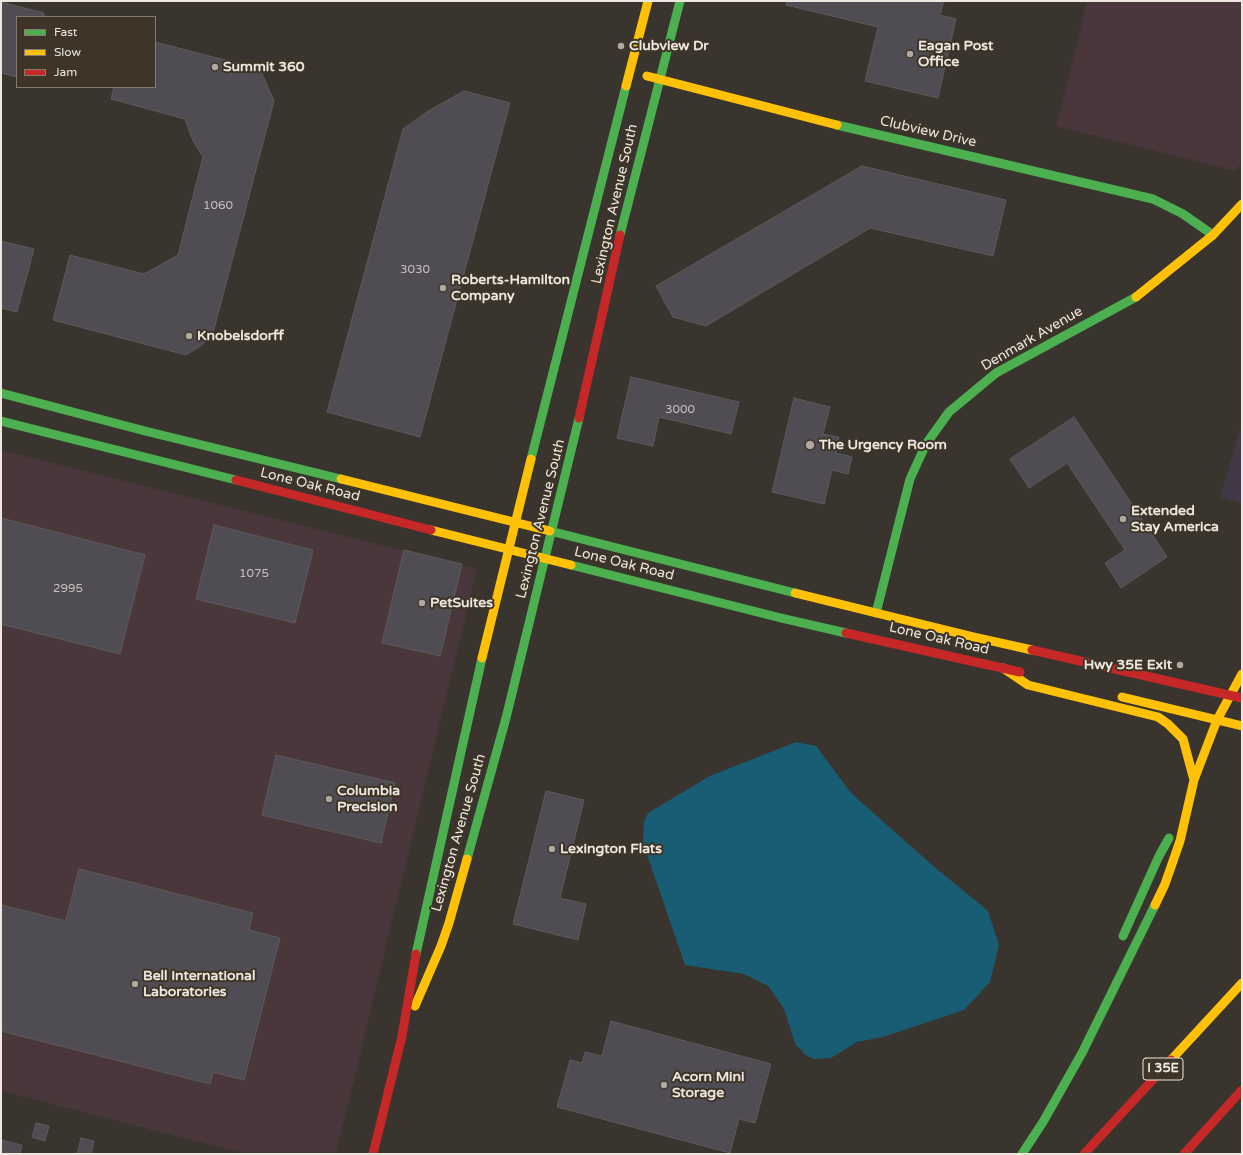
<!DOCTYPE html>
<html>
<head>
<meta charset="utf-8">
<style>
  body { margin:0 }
  #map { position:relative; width:1243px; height:1155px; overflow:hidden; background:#39342d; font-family:"Varela Round",sans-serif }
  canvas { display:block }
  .frame { position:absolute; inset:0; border:2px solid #ede7df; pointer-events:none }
  .legend { position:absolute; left:16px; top:16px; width:140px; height:72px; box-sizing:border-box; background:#3e3528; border:1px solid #847c71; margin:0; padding:5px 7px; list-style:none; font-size:12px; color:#ede7df }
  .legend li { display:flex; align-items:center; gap:8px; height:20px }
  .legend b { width:20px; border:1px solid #847c71 }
</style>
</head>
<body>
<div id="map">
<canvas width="1243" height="1155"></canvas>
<div class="frame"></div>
<ul class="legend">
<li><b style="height:5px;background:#4caf50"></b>Fast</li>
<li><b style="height:5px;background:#ffc107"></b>Slow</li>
<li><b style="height:5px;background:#c62828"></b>Jam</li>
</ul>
</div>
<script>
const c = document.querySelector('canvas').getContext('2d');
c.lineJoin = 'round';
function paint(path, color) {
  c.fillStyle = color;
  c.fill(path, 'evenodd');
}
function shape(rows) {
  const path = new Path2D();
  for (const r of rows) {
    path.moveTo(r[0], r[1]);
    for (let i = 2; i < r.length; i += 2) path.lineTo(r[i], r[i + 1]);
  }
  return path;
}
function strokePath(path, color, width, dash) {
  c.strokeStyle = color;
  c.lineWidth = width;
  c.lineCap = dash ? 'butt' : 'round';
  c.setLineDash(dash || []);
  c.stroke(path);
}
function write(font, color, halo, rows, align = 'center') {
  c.font = font + ' "Varela Round",sans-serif';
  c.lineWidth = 4;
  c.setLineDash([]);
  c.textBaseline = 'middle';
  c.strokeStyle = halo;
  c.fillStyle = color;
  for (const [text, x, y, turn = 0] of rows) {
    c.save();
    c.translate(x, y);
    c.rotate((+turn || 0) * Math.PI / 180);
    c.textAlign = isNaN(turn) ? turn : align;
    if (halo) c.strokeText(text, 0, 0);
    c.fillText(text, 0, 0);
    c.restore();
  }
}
const commercial = shape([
  [1242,423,1242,504,1220,497]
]);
const industrial = shape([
  [1087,1,1242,1,1242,163,1235,171,1056,126],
  [1,450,477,569,336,1154,246,1154,1,1091]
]);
const water = shape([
  [796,742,816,746,851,793,931,864,988,911,999,945,990,982,964,1010,883,1037,857,1042,831,1058,814,1059,804,1054,800,1048,796,1046,784,1009,768,986,744,974,685,965,643,843,644,822,648,813,710,776]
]);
const building = shape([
  [787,1,944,1,940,15,956,19,938,98,865,81,878,27,786,5,787,1],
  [1,2,44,13,44,17,17,17,17,77,1,73,1,2],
  [155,42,260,69,274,101,212,337,199,347,186,355,53,320,70,255,144,274,178,255,203,157,193,141,185,119,111,99,114,87,155,87,155,42],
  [464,91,510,103,420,437,327,412,403,129,430,110,464,91],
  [862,166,1006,200,993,256,870,228,706,326,673,317,656,286,862,166],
  [1,241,34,249,17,312,1,308,1,241],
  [631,377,739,402,731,434,659,417,653,446,617,438,631,377],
  [794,398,830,407,823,434,839,437,836,453,852,457,848,474,832,470,824,504,772,492,794,398],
  [1074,417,1167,557,1121,588,1105,563,1125,550,1067,463,1029,488,1010,459,1074,417],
  [1,518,145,555,120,654,1,624,1,518],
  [214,525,313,550,295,623,196,599,214,525],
  [404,550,462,564,440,656,382,643,404,550],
  [276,755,395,783,381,843,262,815,276,755],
  [546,791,584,800,560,898,586,904,578,940,513,924,546,791],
  [79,869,253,913,249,930,280,938,244,1080,213,1072,210,1084,1,1031,1,905,66,921,79,869],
  [611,1021,771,1064,755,1123,739,1119,730,1153,557,1107,570,1060,582,1063,585,1052,602,1056,611,1021],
  [36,1123,49,1126,45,1141,32,1137,36,1123],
  [81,1138,94,1141,91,1154,77,1154,81,1138],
  [1,1140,22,1145,20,1154,1,1154,1,1140]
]);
const fast = shape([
  [837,125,1153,199,1183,214,1213,235],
  [620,235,680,1],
  [1,393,145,431,341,479],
  [1,421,236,480],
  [531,459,626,86],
  [550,531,795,593],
  [571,565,781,618,846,633],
  [876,613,910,479,926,444,949,412,996,373,1136,297],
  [467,859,506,718,579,418],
  [1123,936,1159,856,1169,838],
  [416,954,482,658],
  [1022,1154,1043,1122,1082,1053,1155,905]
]);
const slow = shape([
  [647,76,837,125],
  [626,86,648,1],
  [1136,297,1213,235,1242,204],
  [341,479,550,531],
  [431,530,571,565],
  [795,593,974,637,1032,650],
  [482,658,531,459],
  [1003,668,1028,685,1158,717,1168,724,1183,739,1194,780],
  [1122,697,1242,726],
  [1155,905,1165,884,1180,841,1194,780,1217,720,1242,674],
  [415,1006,441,946,449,923,467,859],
  [1171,1060,1242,983]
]);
const jam = shape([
  [579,418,620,235],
  [236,480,431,530],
  [846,633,1020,672],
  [1032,650,1242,698],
  [373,1154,402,1036,416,954],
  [1084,1154,1171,1060],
  [1184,1154,1242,1090]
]);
const markers = [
  [621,46,4,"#aea8a1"],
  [910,54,4,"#aea8a1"],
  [215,67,4,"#aea8a1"],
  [443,288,4,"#aea8a1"],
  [189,336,4,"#aea8a1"],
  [810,445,5,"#aea8a1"],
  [1123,519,4,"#aea8a1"],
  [422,603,4,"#aea8a1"],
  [1180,665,4,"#aea8a1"],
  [329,799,4,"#aea8a1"],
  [552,849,4,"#aea8a1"],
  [135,984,4,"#aea8a1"],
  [664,1085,4,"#aea8a1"]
];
const numberNames = [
  ["1060",218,206],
  ["3030",415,270],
  ["3000",680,410],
  ["1075",254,574],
  ["2995",68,589]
];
const shields = [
  [1163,1069,40]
];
const shieldNames = [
  ["I 35E",1163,1069]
];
const poiNames = [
  ["Clubview Dr",629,46],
  ["Eagan Post",918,46],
  ["Office",918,62],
  ["Summit 360",223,67],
  ["Roberts-Hamilton",451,280],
  ["Company",451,296],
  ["Knobelsdorff",197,336],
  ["The Urgency Room",819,445],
  ["Extended",1131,511],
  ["Stay America",1131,527],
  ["PetSuites",430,603],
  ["Hwy 35E Exit",1172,665,"right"],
  ["Columbia",337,791],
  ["Precision",337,807],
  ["Lexington Flats",560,849],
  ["Bell International",143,976],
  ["Laboratories",143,992],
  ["Acorn Mini",672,1077],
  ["Storage",672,1093]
];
const streetNames = [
  ["Clubview Drive",928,132,13],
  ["Lexington Avenue South",615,204,-77],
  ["Denmark Avenue",1032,339,-30],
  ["Lone Oak Road",310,485,14],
  ["Lexington Avenue South",541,519,-76],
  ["Lone Oak Road",624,564,14],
  ["Lone Oak Road",939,639,13],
  ["Lexington Avenue South",459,833,-74]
];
paint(commercial, '#423947');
paint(industrial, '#49373b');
paint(water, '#195d74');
paint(building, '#504c53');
strokePath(building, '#5e5a5a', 1);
strokePath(fast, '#4caf50', 9);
strokePath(slow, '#ffc107', 9);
strokePath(jam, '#c62828', 9);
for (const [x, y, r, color] of markers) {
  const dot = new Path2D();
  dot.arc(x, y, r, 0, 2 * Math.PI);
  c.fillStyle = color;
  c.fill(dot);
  strokePath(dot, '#3e3528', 1.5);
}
write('12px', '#c6c0bc', null, numberNames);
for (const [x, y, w] of shields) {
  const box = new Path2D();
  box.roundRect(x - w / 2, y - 11, w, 22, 3);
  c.fillStyle = '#3e3528';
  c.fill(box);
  strokePath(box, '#ede7df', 1);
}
write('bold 13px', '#ede7df', null, shieldNames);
write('bold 14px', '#ede7df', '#3e3528', poiNames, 'left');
write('14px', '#ede7df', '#3e3528', streetNames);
</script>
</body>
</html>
